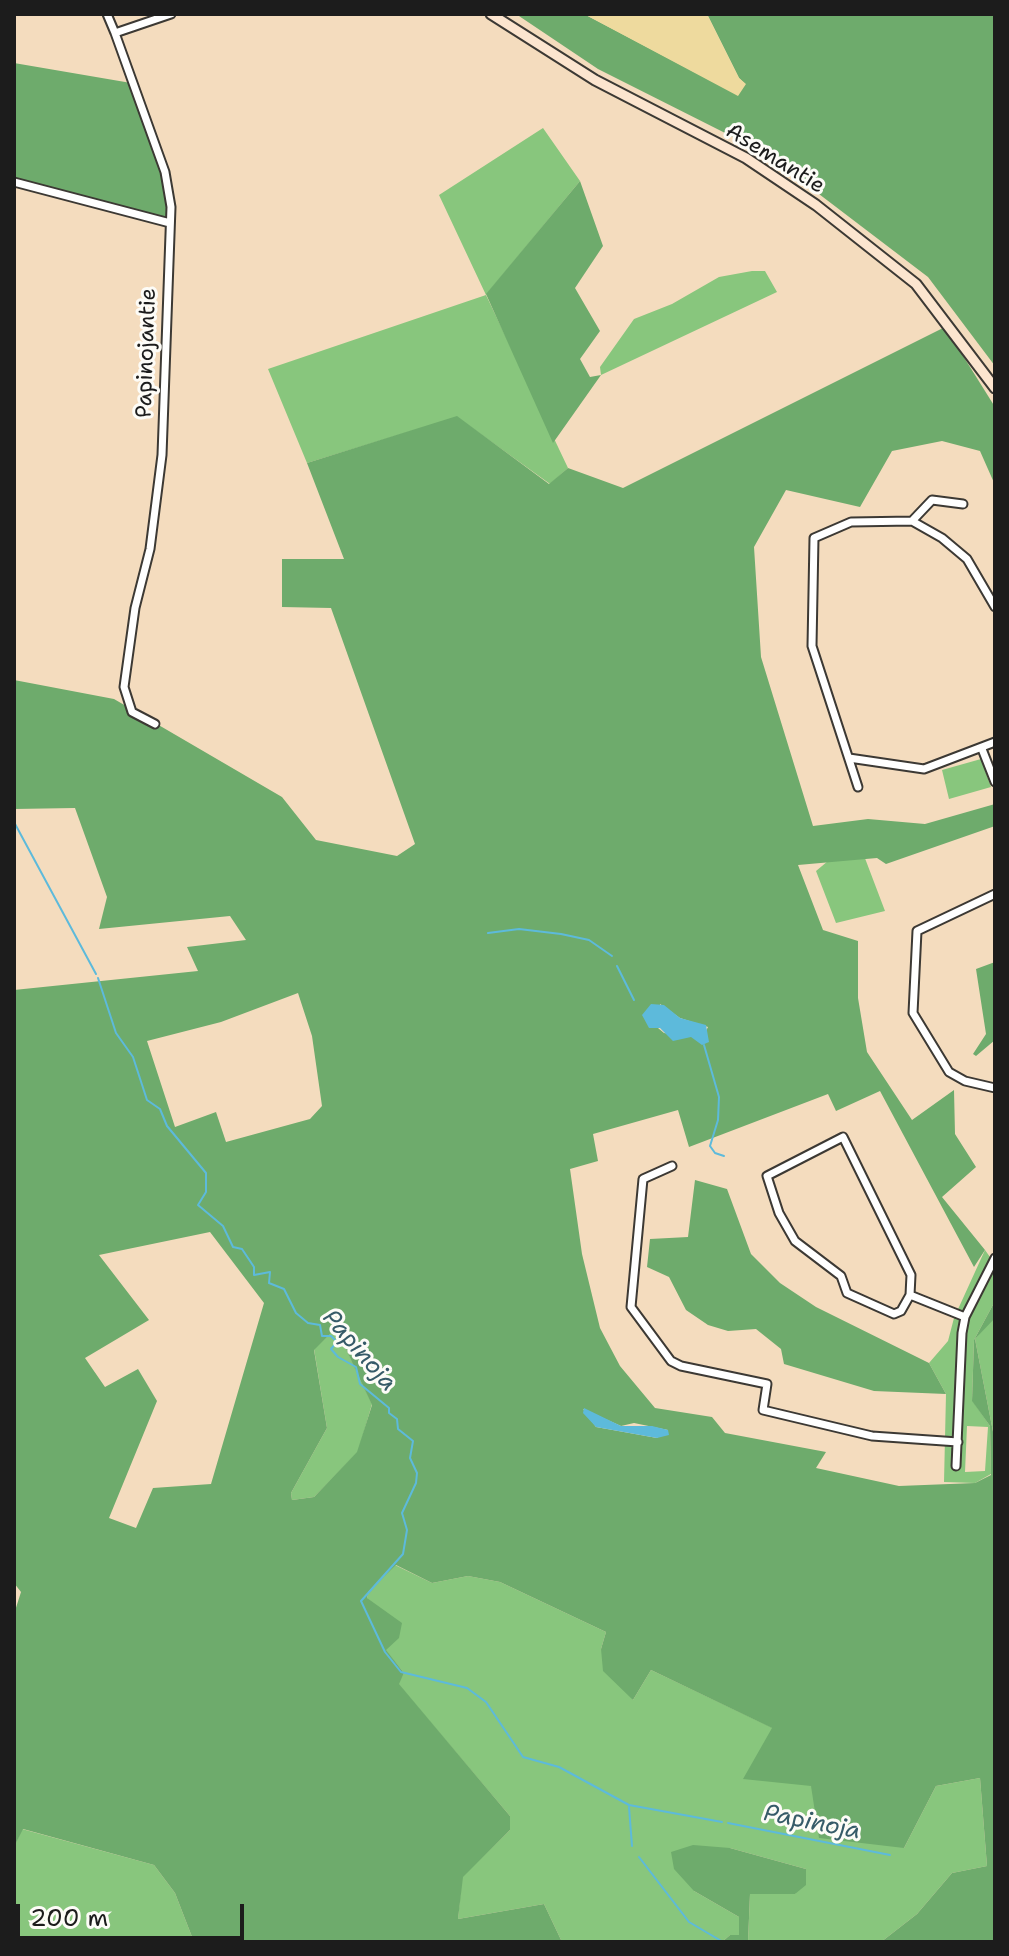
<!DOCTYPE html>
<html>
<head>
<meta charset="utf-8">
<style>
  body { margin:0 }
  #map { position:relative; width:1009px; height:1956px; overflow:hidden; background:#f4dcbe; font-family:"Shantell Sans",sans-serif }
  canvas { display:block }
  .frame { position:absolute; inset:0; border:16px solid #1c1c1c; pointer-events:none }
  .scale { position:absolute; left:16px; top:1904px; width:228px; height:36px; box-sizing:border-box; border:4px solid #1c1c1c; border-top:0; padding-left:10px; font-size:24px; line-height:28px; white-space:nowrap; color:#1c1c1c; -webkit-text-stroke:6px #fdfcf7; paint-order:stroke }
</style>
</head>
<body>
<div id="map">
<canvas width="1009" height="1956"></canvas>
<div class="frame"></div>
<div class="scale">200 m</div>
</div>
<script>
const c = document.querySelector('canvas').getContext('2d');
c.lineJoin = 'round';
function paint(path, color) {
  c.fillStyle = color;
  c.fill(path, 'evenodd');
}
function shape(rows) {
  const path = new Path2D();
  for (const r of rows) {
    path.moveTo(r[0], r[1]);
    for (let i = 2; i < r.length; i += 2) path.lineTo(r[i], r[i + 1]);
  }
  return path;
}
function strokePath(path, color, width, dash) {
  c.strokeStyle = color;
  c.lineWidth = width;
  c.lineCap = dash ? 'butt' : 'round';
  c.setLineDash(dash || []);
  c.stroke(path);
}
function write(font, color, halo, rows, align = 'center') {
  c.font = font + ' "Shantell Sans",sans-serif';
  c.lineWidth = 6;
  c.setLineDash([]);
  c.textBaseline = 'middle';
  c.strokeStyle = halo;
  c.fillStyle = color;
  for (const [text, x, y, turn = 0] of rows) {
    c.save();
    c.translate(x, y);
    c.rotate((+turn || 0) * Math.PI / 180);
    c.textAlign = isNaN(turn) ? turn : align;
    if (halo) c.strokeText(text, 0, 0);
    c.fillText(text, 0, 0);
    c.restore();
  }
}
const green = shape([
  [543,128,580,181,486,295,568,468,550,484,457,417,307,463,268,369,486,295,439,195],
  [752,271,765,271,777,292,601,375,600,367,634,319,672,304,719,277],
  [981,759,991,787,949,799,942,770],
  [863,853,885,911,836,923,816,871,828,861],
  [985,1250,995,1264,995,1301,974,1340,972,1400,990,1426,991,1474,975,1483,944,1482,946,1394,929,1363,948,1341,954,1318],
  [967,1426,988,1427,985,1471,965,1472],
  [993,1317,995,1318,995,1442,975,1339],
  [336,1328,372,1404,358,1452,314,1497,292,1500,291,1493,327,1428,314,1349],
  [395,1565,432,1583,468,1576,500,1582,606,1632,601,1649,633,1700,651,1670,773,1728,811,1786,904,1848,936,1786,980,1778,987,1866,952,1873,917,1914,881,1942,748,1942,750,1894,795,1894,806,1869,730,1848,694,1891,739,1917,739,1935,730,1935,722,1942,562,1942,544,1904,458,1919,462,1877,510,1830,510,1816,398,1684,404,1673,385,1650,367,1598,369,1591],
  [22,1829,154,1865,175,1893,194,1942,14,1942,14,1847]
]);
const forest = shape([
  [516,14,584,14,738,95,745,84,739,78,707,14,995,14,995,366,928,277,794,175,741,141,598,69],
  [14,63,131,83,165,172,170,223,14,182],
  [580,181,603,246,575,288,600,331,580,359,590,377,601,375,553,443,486,294],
  [945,327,995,407,995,485,980,451,942,441,892,451,860,507,786,490,754,547,761,657,813,826,868,819,925,824,995,804,995,826,886,864,877,858,798,865,823,930,858,941,858,998,867,1052,912,1120,954,1090,955,1134,976,1167,942,1197,985,1250,974,1267,880,1091,836,1111,828,1094,689,1147,678,1110,593,1134,598,1161,570,1169,582,1254,600,1328,620,1366,655,1408,712,1417,725,1433,826,1452,816,1468,899,1486,975,1483,991,1475,990,1426,972,1401,974,1340,995,1301,995,1318,975,1339,995,1442,995,1942,881,1942,917,1914,952,1873,987,1866,980,1778,936,1786,904,1848,819,1838,811,1786,743,1779,772,1728,651,1670,633,1700,603,1671,601,1649,606,1632,500,1582,468,1576,432,1583,396,1565,369,1591,367,1598,402,1623,399,1638,386,1650,404,1673,399,1684,510,1816,510,1830,463,1877,458,1919,544,1904,562,1942,194,1942,175,1893,154,1865,23,1829,14,1847,14,1614,21,1592,14,1583,14,990,198,971,187,947,246,940,230,916,99,929,107,897,75,808,14,809,14,680,114,699,282,797,316,840,397,856,415,844,331,608,282,607,282,559,344,559,307,463,457,416,549,484,568,468,623,488],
  [298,993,312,1036,322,1106,310,1119,226,1142,216,1112,175,1127,147,1041,221,1022],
  [660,1004,680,1018,708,1027,700,1043,693,1037,664,1033,658,1028],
  [210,1232,264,1303,211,1484,153,1488,136,1528,109,1518,157,1401,138,1369,105,1387,85,1358,149,1320,99,1255],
  [336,1328,372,1405,357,1452,314,1497,292,1500,291,1493,327,1428,314,1350],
  [583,1409,621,1426,634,1423,668,1430,657,1438,596,1427],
  [995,962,995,1040,976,1056,973,1054,986,1034,976,969],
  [695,1180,727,1189,751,1254,780,1283,816,1307,929,1363,946,1394,874,1391,784,1364,781,1349,756,1329,728,1331,708,1325,686,1310,669,1277,647,1267,650,1239,688,1237],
  [693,1845,730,1848,806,1869,806,1885,795,1894,750,1894,748,1942,722,1942,730,1935,739,1935,739,1917,694,1891,674,1869,671,1852]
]);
const sand = shape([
  [584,14,707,14,739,78,746,84,738,96]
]);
const water = shape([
  [651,1004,664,1005,680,1018,706,1025,709,1042,702,1045,691,1037,673,1041,660,1028,649,1028,642,1015],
  [584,1408,621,1426,652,1426,668,1430,669,1435,657,1438,596,1427,583,1413]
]);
const stream = shape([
  [14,822,96,974],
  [488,933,519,929,561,934,589,940,612,956],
  [617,966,634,1000],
  [98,978,116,1033,133,1057,147,1100,160,1109,167,1126,206,1173,206,1192,198,1205,223,1226,233,1247,242,1249,254,1267,254,1275,270,1272,269,1283,284,1289,296,1313,308,1323,320,1325,322,1336,331,1336,337,1342,331,1349,338,1357,356,1367,360,1384,389,1408,389,1413,397,1419,398,1429,413,1441,410,1458,417,1473,416,1483,402,1513,407,1530,403,1554,361,1601,385,1652,401,1672,467,1688,486,1702,523,1757,559,1767,629,1805,722,1822],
  [704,1045,719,1097,718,1120,710,1146,715,1153,724,1156],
  [629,1807,632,1846],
  [728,1823,890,1855],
  [639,1857,689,1922,723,1942]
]);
const street = shape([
  [107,14,115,33],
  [14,182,170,223],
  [912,521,932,500,963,504],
  [155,724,132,712,124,687,135,608,150,549,162,455,171,207,165,172,115,33,171,14],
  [982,749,995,782],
  [849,758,924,769,995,742],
  [858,787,812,646,814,538,851,522,912,521,942,538,967,559,995,607],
  [995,894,917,931,913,1013,949,1072,965,1081,995,1088],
  [672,1166,643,1179,631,1307,671,1361,681,1366,767,1384,763,1410,872,1436,958,1442],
  [910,1295,901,1311,894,1314,847,1293,841,1276,795,1241,779,1213,767,1176,843,1137,911,1275,910,1295,965,1317],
  [956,1466,962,1333,965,1317,995,1258]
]);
const secondary = shape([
  [491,14,595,80,746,158,816,205,916,284,995,388]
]);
const streetNames = [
  ["Asemantie",775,159,32],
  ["Papinojantie",147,353,-88]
];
const waterNames = [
  ["Papinoja",359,1351,49],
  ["Papinoja",812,1823,11]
];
paint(green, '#88c67d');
paint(forest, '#6eab6c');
paint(sand, '#eeda9e');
paint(water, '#5dbadb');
strokePath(stream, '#5dbadb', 2);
strokePath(street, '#3c3934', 11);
strokePath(secondary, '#3c3934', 13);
strokePath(street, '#fff', 7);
strokePath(secondary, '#fce5cf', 9);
write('22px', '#1c1c1c', '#fdfcf7', streetNames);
write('italic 24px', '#365b68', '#fdfcf7', waterNames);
</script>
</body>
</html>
